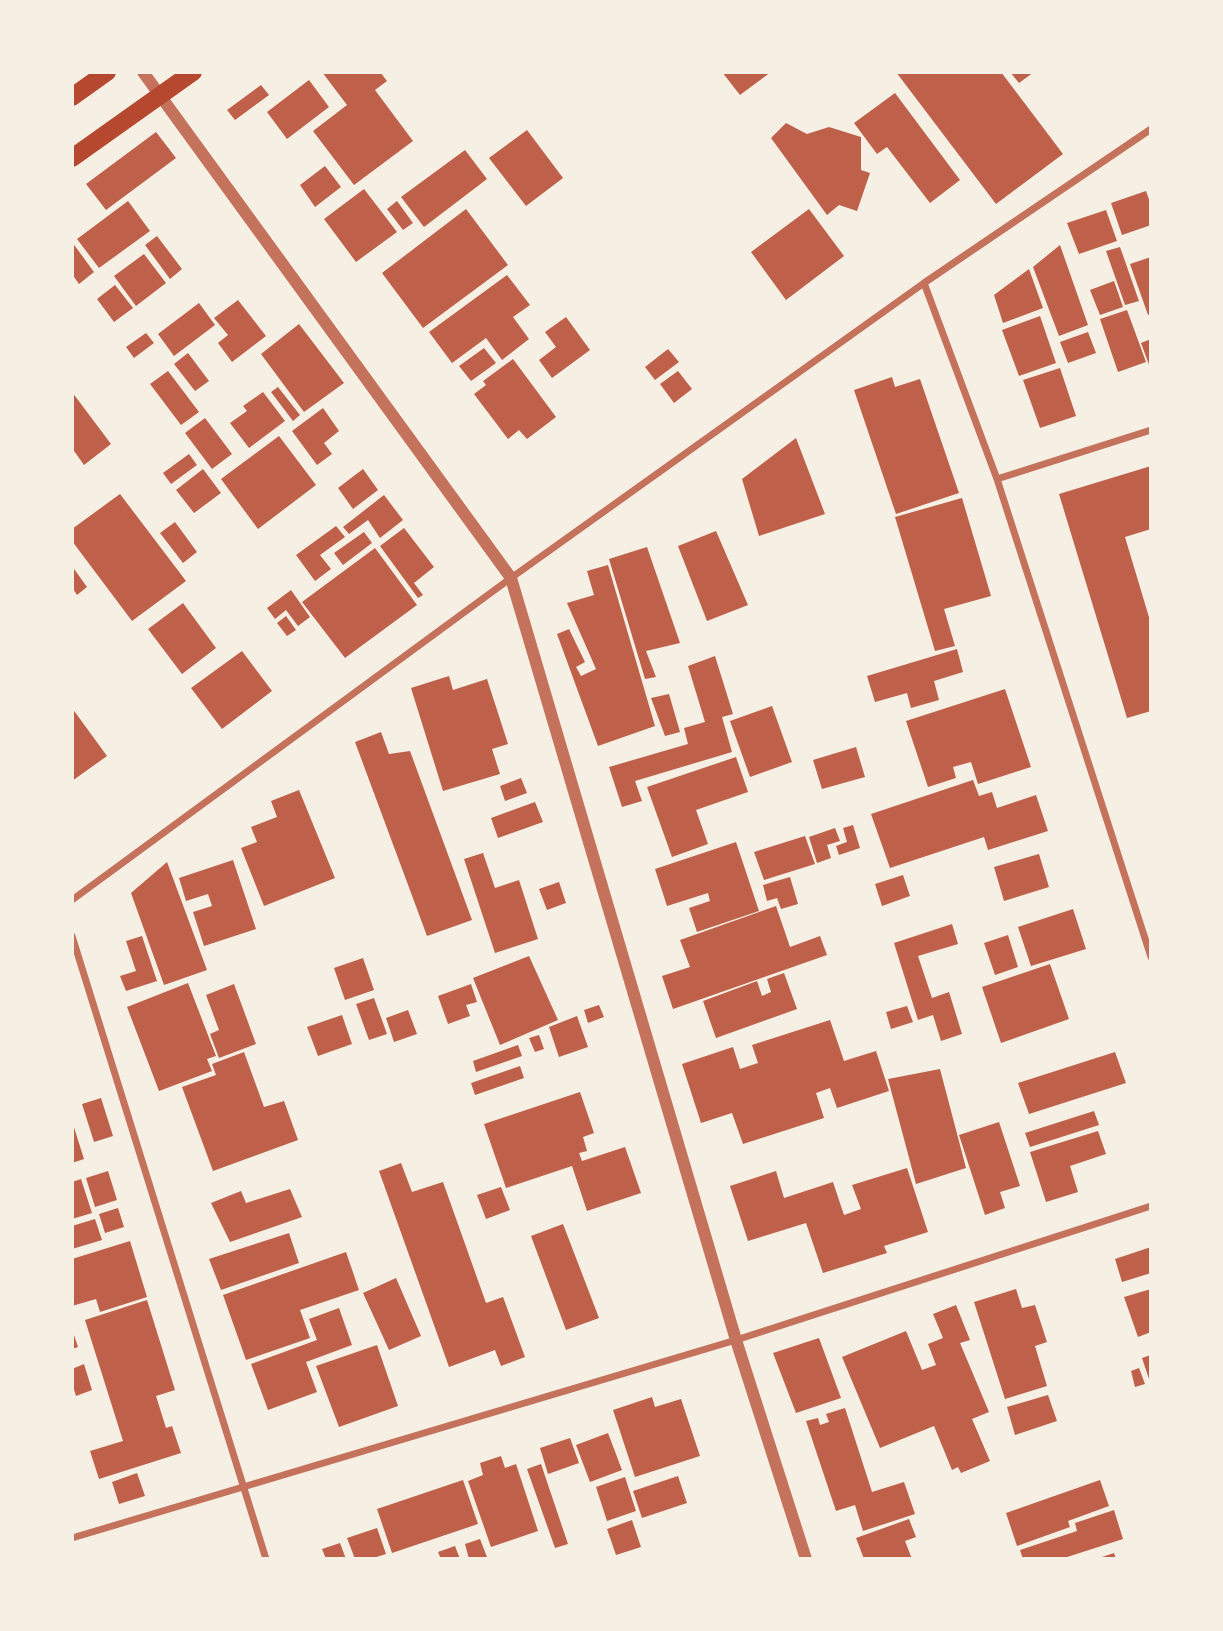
<!DOCTYPE html>
<html>
<head>
<meta charset="utf-8">
<style>
  body { margin:0 }
  #map { position:relative; width:1223px; height:1631px; overflow:hidden; background:#f6efe4; font-family:"Roboto Serif",serif }
  canvas { display:block }
  .frame { position:absolute; inset:0; border:74px solid #f6efe4; pointer-events:none }
</style>
</head>
<body>
<div id="map">
<canvas width="1223" height="1631"></canvas>
<div class="frame"></div>
</div>
<script>
const c = document.querySelector('canvas').getContext('2d');
c.lineJoin = 'round';
function paint(path, color) {
  c.fillStyle = color;
  c.fill(path, 'evenodd');
}
function shape(rows) {
  const path = new Path2D();
  for (const r of rows) {
    path.moveTo(r[0], r[1]);
    for (let i = 2; i < r.length; i += 2) path.lineTo(r[i], r[i + 1]);
  }
  return path;
}
function strokePath(path, color, width, dash) {
  c.strokeStyle = color;
  c.lineWidth = width;
  c.lineCap = dash ? 'butt' : 'round';
  c.setLineDash(dash || []);
  c.stroke(path);
}
const building = shape([
  [322,72,380,72,387,81,375,90,413,141,354,185,313,131,347,105],
  [722,72,771,72,740,95],
  [896,72,1001,72,1063,154,996,204],
  [1010,72,1034,72,1019,83],
  [309,80,329,107,287,139,267,112],
  [261,85,269,95,235,120,227,110],
  [895,93,960,180,930,203,887,147,877,154,854,123],
  [786,123,807,134,829,127,861,137,861,170,870,173,857,211,839,205,827,215,771,138],
  [527,130,563,178,526,206,489,158],
  [156,132,176,158,106,210,86,184],
  [465,150,487,179,424,227,401,197],
  [325,166,341,187,315,207,300,185],
  [364,189,397,232,356,262,324,219],
  [1146,191,1151,205,1151,225,1122,235,1111,203],
  [128,201,150,231,99,268,77,239],
  [397,201,413,223,403,230,387,209],
  [466,209,508,265,423,328,382,273],
  [809,209,844,256,786,300,751,252],
  [1106,210,1117,241,1079,254,1067,223],
  [157,236,182,269,170,279,145,245],
  [72,242,94,272,79,284,72,274],
  [1060,245,1088,325,1059,336,1033,267],
  [1120,247,1139,301,1125,305,1106,251],
  [144,254,166,283,136,306,114,276],
  [1151,257,1151,313,1148,315,1130,264],
  [1029,269,1043,308,1003,323,994,295],
  [507,275,530,305,513,317,529,339,502,360,486,338,452,363,429,332],
  [1114,281,1123,307,1100,315,1090,290],
  [115,285,133,308,114,322,97,299],
  [238,300,266,336,232,362,218,343,228,335,214,318],
  [199,303,215,325,174,356,158,334],
  [1127,310,1146,362,1118,372,1100,319],
  [1040,316,1056,363,1019,376,1002,330],
  [566,317,590,350,552,378,539,360,556,347,545,332],
  [299,324,344,383,304,412,261,354],
  [1088,332,1096,353,1068,363,1060,342],
  [146,333,154,343,134,358,126,347],
  [1151,339,1151,370,1141,343],
  [484,348,496,363,471,381,459,366],
  [668,349,679,362,655,380,645,367],
  [188,353,209,381,195,391,174,364],
  [513,359,556,417,527,439,519,430,508,439,474,394,486,385,483,381],
  [1060,368,1076,416,1040,428,1023,380],
  [168,371,199,412,181,425,150,384],
  [678,371,692,389,674,403,660,384],
  [892,377,895,387,920,379,959,493,896,514,854,390],
  [278,387,300,415,293,421,271,392],
  [72,392,111,444,84,465,72,448],
  [263,392,285,421,249,448,230,423,247,411,243,406],
  [323,408,339,431,324,443,332,454,317,465,292,431],
  [205,418,232,454,212,469,185,433],
  [279,436,316,485,258,529,221,479],
  [796,438,825,514,759,536,742,479],
  [189,454,197,465,171,484,163,473],
  [1151,466,1151,529,1125,537,1151,624,1151,711,1127,718,1059,494],
  [203,469,221,493,194,513,176,490],
  [363,469,378,490,353,509,338,488],
  [120,494,186,581,132,621,72,541,72,529],
  [384,495,403,520,380,538,368,520,349,534,343,527],
  [962,498,991,596,944,609,955,646,935,651,895,517],
  [175,522,197,552,183,563,160,533],
  [336,526,345,537,320,555,331,569,315,581,296,555],
  [404,528,434,567,414,583,423,595,418,598,380,546],
  [716,531,748,605,707,621,678,546],
  [364,532,372,543,343,565,334,553],
  [647,547,680,643,646,651,656,677,645,679,609,559],
  [375,548,417,605,345,658,302,602],
  [608,565,655,726,598,746,557,634,569,629,585,662,576,667,581,676,596,669,567,603,594,595,587,571],
  [72,566,87,587,77,595,72,587],
  [291,590,310,617,298,626,286,610,275,619,267,608],
  [183,603,216,648,182,674,148,629],
  [286,616,296,630,287,636,277,623],
  [957,649,963,672,934,681,939,700,911,708,907,693,875,702,867,676],
  [242,651,272,691,222,729,191,688],
  [715,656,733,714,722,717,732,752,635,781,642,801,622,807,609,767,688,744,684,728,705,722,688,666],
  [449,676,453,690,487,679,508,744,492,749,500,774,443,791,411,688],
  [1005,689,1031,767,978,784,971,762,953,767,956,778,928,787,906,721],
  [669,694,680,732,665,736,651,698],
  [772,706,792,762,750,777,730,721],
  [72,708,107,756,72,781],
  [381,732,389,754,410,751,472,920,427,936,355,742],
  [856,747,865,777,822,789,813,760],
  [736,757,748,792,696,810,708,844,672,857,647,787],
  [521,778,527,793,505,801,500,786],
  [973,780,979,796,992,792,997,808,1036,795,1048,831,988,850,984,837,890,868,871,814],
  [299,790,335,878,264,906,241,848,257,842,251,827,277,817,271,801],
  [535,802,543,822,498,838,491,818],
  [853,825,860,848,839,855,836,846,847,842,843,828],
  [835,828,840,841,827,845,831,858,817,863,809,837],
  [805,836,815,864,764,880,754,852],
  [736,842,759,911,697,932,689,908,710,901,708,893,667,906,655,869],
  [483,853,495,888,519,880,538,939,495,953,464,859],
  [1039,854,1049,887,1004,901,994,867],
  [233,860,256,929,204,946,193,912,212,906,208,894,186,901,179,878],
  [167,862,207,970,164,985,131,893],
  [903,875,910,896,882,906,875,884],
  [790,877,798,904,781,909,777,898,767,901,763,885],
  [559,882,566,903,547,910,539,889],
  [776,906,790,947,820,936,827,955,673,1009,662,976,690,967,680,940],
  [1073,909,1086,949,1031,966,1018,927],
  [952,924,958,944,918,956,932,998,949,992,962,1034,941,1041,933,1015,918,1020,894,943],
  [1008,935,1018,967,995,975,984,943],
  [142,936,157,981,126,991,120,976,136,971,126,941],
  [529,956,558,1020,500,1045,473,978],
  [363,958,374,990,345,1000,334,968],
  [1050,964,1069,1019,1001,1043,982,987],
  [784,973,797,1009,716,1038,703,1001,757,981,762,996,771,992,767,979],
  [188,983,216,1056,207,1059,212,1071,159,1091,127,1007],
  [234,984,256,1044,219,1058,210,1034,219,1030,206,995],
  [471,984,477,1002,466,1005,470,1016,448,1024,438,996],
  [374,998,387,1034,369,1040,356,1004],
  [599,1005,604,1017,588,1023,584,1010],
  [907,1006,913,1022,891,1029,886,1012],
  [408,1010,417,1034,394,1042,386,1018],
  [342,1015,352,1044,318,1056,307,1027],
  [577,1016,588,1047,559,1057,549,1027],
  [830,1020,844,1061,876,1051,889,1091,837,1108,830,1088,816,1093,824,1118,743,1144,732,1113,701,1123,682,1064,733,1047,740,1069,758,1063,752,1045],
  [539,1035,544,1049,535,1052,529,1038],
  [518,1045,522,1056,476,1072,473,1061],
  [244,1052,264,1107,284,1101,298,1140,213,1171,182,1087,216,1075,212,1064],
  [1115,1052,1126,1083,1029,1114,1018,1083],
  [520,1066,524,1078,475,1095,471,1083],
  [940,1069,966,1168,916,1184,888,1079],
  [580,1092,594,1133,583,1137,587,1151,579,1153,582,1161,625,1147,641,1193,587,1211,572,1166,506,1188,484,1124],
  [101,1098,113,1136,94,1142,82,1104],
  [1094,1111,1099,1125,1030,1147,1025,1133],
  [72,1121,84,1159,72,1163],
  [999,1122,1020,1186,1000,1192,1005,1208,985,1215,959,1135],
  [1098,1131,1106,1154,1070,1166,1078,1192,1046,1202,1030,1152],
  [401,1163,412,1192,443,1182,486,1303,503,1297,525,1357,501,1366,495,1350,449,1367,379,1171],
  [907,1168,928,1232,884,1246,887,1253,823,1273,806,1223,748,1241,730,1186,776,1171,784,1198,833,1182,844,1215,861,1209,852,1185],
  [108,1171,117,1200,95,1207,86,1178],
  [81,1179,92,1213,72,1219,72,1182],
  [501,1187,510,1210,486,1219,477,1195],
  [290,1189,302,1217,230,1242,211,1203,241,1191,246,1203],
  [118,1208,124,1227,105,1233,99,1214],
  [95,1219,102,1240,72,1249,72,1226],
  [563,1224,599,1318,566,1330,531,1236],
  [289,1233,299,1263,221,1290,209,1259],
  [130,1241,147,1297,100,1312,96,1299,72,1306,72,1259],
  [1151,1247,1151,1273,1122,1282,1115,1259],
  [346,1252,359,1290,300,1310,310,1338,246,1360,223,1295],
  [396,1278,421,1336,389,1350,363,1293],
  [1016,1289,1022,1308,1035,1305,1047,1342,1035,1346,1047,1386,1005,1399,974,1302],
  [1151,1289,1151,1332,1138,1337,1124,1297],
  [147,1300,175,1390,156,1396,166,1428,172,1426,181,1453,99,1479,90,1451,123,1441,85,1320],
  [956,1305,970,1340,960,1343,989,1412,972,1419,990,1461,961,1473,958,1467,952,1470,934,1426,880,1448,842,1357,906,1331,922,1370,936,1365,928,1344,943,1338,933,1314],
  [339,1308,352,1345,306,1362,317,1392,268,1410,251,1364,317,1340,309,1319],
  [72,1329,78,1347,72,1349],
  [819,1338,841,1398,796,1413,773,1353],
  [377,1345,398,1406,339,1427,316,1366],
  [1151,1355,1151,1385,1142,1358],
  [84,1364,92,1390,76,1396,72,1383,72,1369],
  [1139,1368,1145,1384,1135,1387,1131,1371],
  [1048,1395,1057,1421,1015,1435,1007,1407],
  [652,1397,655,1407,681,1399,700,1456,635,1477,613,1410],
  [845,1408,872,1492,904,1482,915,1514,863,1531,855,1505,836,1511,806,1421,818,1418,820,1425,829,1422,826,1414],
  [608,1433,622,1470,590,1482,576,1445],
  [570,1438,579,1463,548,1474,540,1448],
  [501,1456,505,1468,516,1464,538,1531,491,1547,468,1481,483,1475,480,1463],
  [541,1464,568,1544,555,1548,527,1469],
  [137,1473,145,1496,119,1504,112,1482],
  [678,1476,687,1503,642,1518,633,1491],
  [625,1477,636,1511,607,1521,596,1487],
  [463,1480,478,1524,392,1553,377,1509],
  [1100,1480,1109,1506,1068,1521,1070,1527,1017,1546,1006,1513],
  [1114,1510,1123,1539,1061,1559,1023,1559,1020,1550,1077,1531,1075,1523],
  [909,1519,916,1537,905,1541,912,1559,864,1559,856,1538],
  [632,1520,641,1547,616,1555,607,1529],
  [377,1528,386,1554,370,1559,355,1559,347,1538],
  [480,1539,487,1557,469,1559,465,1544],
  [340,1543,346,1559,326,1559,322,1549],
  [455,1546,460,1559,441,1559,438,1552],
  [1114,1553,1116,1559,1096,1559]
]);
const minor = shape([
  [924,283,997,479,1151,957],
  [997,479,1151,430],
  [72,900,511,578,924,283,1151,129],
  [72,936,266,1559],
  [72,1538,736,1340,1151,1206]
]);
const tertiary = shape([
  [143,72,511,578,736,1340,806,1559]
]);
const primary = shape([
  [72,97,107,72],
  [72,158,193,72]
]);
paint(building, '#bf614a');
strokePath(minor, '#c5725c', 7);
strokePath(tertiary, '#c5725c', 12);
strokePath(primary, '#b5482f', 18);
</script>
</body>
</html>
